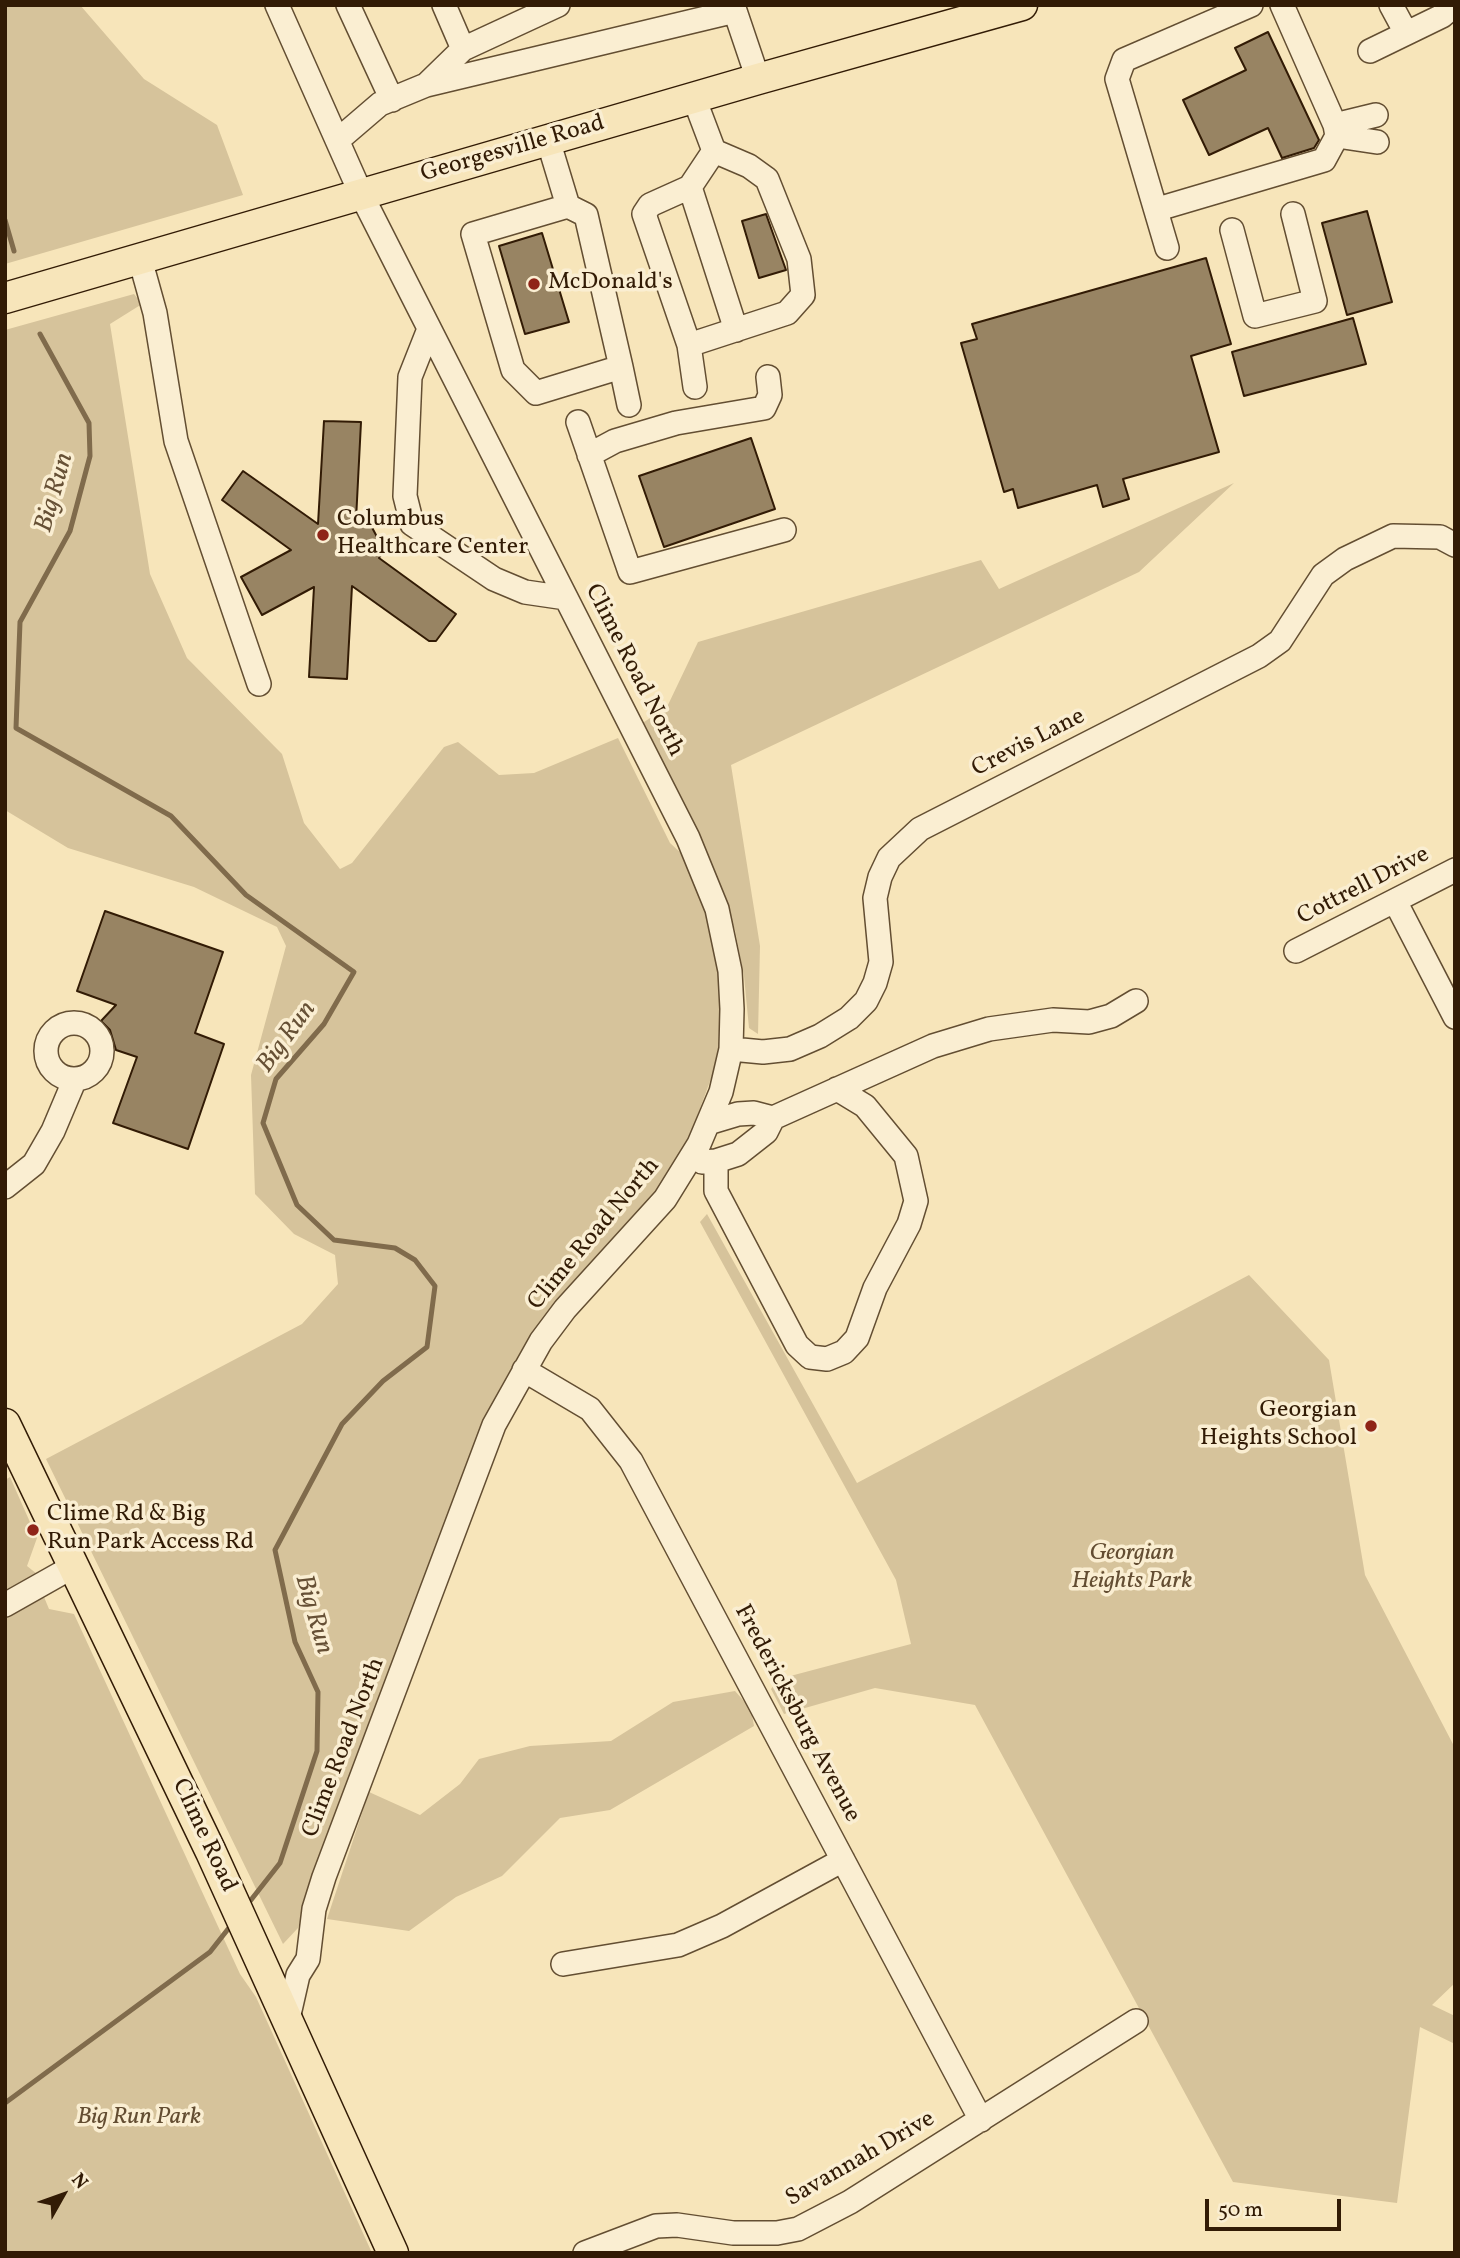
<!DOCTYPE html>
<html>
<head>
<meta charset="utf-8">
<style>
  body { margin:0 }
  #map { position:relative; width:1460px; height:2258px; overflow:hidden; background:#f7e5ba; font-family:Vollkorn,serif }
  canvas { display:block }
  .frame { position:absolute; inset:0; border:7px solid #321b05; pointer-events:none }
  .north { position:absolute; left:28px; top:2160px; width:70px; height:70px; -webkit-text-stroke:5px #faeed2; paint-order:stroke; rotate:50deg; font-size:19px; font-weight:700; line-height:28px; text-align:center; color:#321b05 }
  .north::after { content:''; display:block; margin:auto; width:24px; height:32px; background:#321b05; clip-path:polygon(50% 0,100% 100%,50% 72%,0 100%) }
  .scale { position:absolute; left:1205px; top:2199px; width:136px; height:32px; box-sizing:border-box; border:4px solid #321b05; border-top:0; padding-left:9px; font-size:21px; line-height:24px; white-space:nowrap; color:#321b05; -webkit-text-stroke:5px #faeed2; paint-order:stroke }
</style>
</head>
<body>
<div id="map">
<canvas width="1460" height="2258"></canvas>
<div class="frame"></div>
<div class="north">N</div>
<div class="scale">50 m</div>
</div>
<script>
const c = document.querySelector('canvas').getContext('2d');
c.lineJoin = 'round';
function paint(path, color) {
  c.fillStyle = color;
  c.fill(path, 'evenodd');
}
function shape(rows) {
  const path = new Path2D();
  for (const r of rows) {
    if (r.length === 3) {
      path.moveTo(r[0] + r[2], r[1]);
      path.arc(r[0], r[1], r[2], 0, 2 * Math.PI);
      continue;
    }
    path.moveTo(r[0], r[1]);
    for (let i = 2; i < r.length; i += 2) path.lineTo(r[i], r[i + 1]);
  }
  return path;
}
function strokePath(path, color, width, dash) {
  c.strokeStyle = color;
  c.lineWidth = width;
  c.lineCap = dash ? 'butt' : 'round';
  c.setLineDash(dash || []);
  c.stroke(path);
}
function write(font, color, halo, rows, align = 'center') {
  c.font = font + ' Vollkorn,serif';
  c.lineWidth = 7;
  c.setLineDash([]);
  c.textBaseline = 'middle';
  c.strokeStyle = halo;
  c.fillStyle = color;
  for (const [text, x, y, turn = 0] of rows) {
    c.save();
    c.translate(x, y);
    c.rotate((+turn || 0) * Math.PI / 180);
    c.textAlign = isNaN(turn) ? turn : align;
    if (halo) c.strokeText(text, 0, 0);
    c.fillText(text, 0, 0);
    c.restore();
  }
}
const green = shape([
  [5,5,80,5,144,79,217,125,243,195,5,264],
  [134,294,142,304,110,324,150,574,187,658,282,754,304,823,340,869,352,863,444,747,458,742,499,775,534,773,618,738,670,843,682,854,706,913,720,971,723,1024,713,1073,691,1133,666,1179,645,1207,572,1284,531,1334,500,1388,355,1764,298,1928,283,1944,46,1459,302,1324,338,1284,335,1255,294,1234,255,1194,251,1075,286,946,277,927,194,887,68,848,5,810,5,330],
  [1234,483,1139,572,731,765,760,946,758,1034,749,1028,744,976,735,930,714,870,641,724,667,707,698,642,981,560,999,589],
  [707,1214,857,1483,1249,1275,1329,1360,1365,1575,1455,1748,1455,1983,1432,2005,1455,2016,1455,2044,1420,2027,1397,2203,1233,2182,975,1705,875,1688,784,1714,771,1689,779,1679,911,1644,896,1580,700,1222],
  [10,1477,37,1538,27,1566,37,1574,26,1580,36,1600,44,1597,49,1609,74,1614,240,1974,256,1997,372,2253,5,2253,5,1480],
  [735,1691,751,1709,754,1726,610,1810,560,1818,502,1876,456,1897,409,1931,327,1919,369,1792,420,1815,460,1784,479,1759,530,1746,611,1741,673,1702]
]);
const stream = shape([
  [5,220,14,251],
  [40,334,89,423,90,456,70,531,20,622,16,728,171,816,246,895,354,972,324,1024,276,1079,263,1123,297,1205,334,1240,395,1248,415,1260,435,1286,427,1347,383,1381,342,1424,275,1550,295,1642,318,1692,317,1751,280,1863,247,1905],
  [5,2103,210,1952,232,1924]
]);
const building = shape([
  [1268,32,1319,140,1314,148,1282,158,1268,128,1209,155,1183,100,1246,70,1235,48,1268,32],
  [1367,211,1392,302,1347,315,1322,223,1367,211],
  [766,214,786,270,759,278,742,221,766,214],
  [542,233,569,322,525,334,499,246,542,233],
  [1206,258,1231,344,1191,356,1219,452,1123,479,1129,499,1103,507,1097,485,1018,508,1013,489,1004,492,961,343,977,339,972,324,1206,258],
  [1353,318,1366,364,1244,396,1232,352,1353,318],
  [324,421,361,422,356,520,368,520,384,550,379,558,456,614,436,641,429,641,352,586,347,679,309,677,314,587,262,615,241,577,291,550,222,500,243,471,318,524,324,421],
  [751,438,775,509,664,547,639,476,751,438],
  [105,911,223,952,195,1033,224,1044,188,1149,113,1123,137,1057,116,1050,110,1030,101,1021,116,1005,77,991,105,911]
]);
const minor = shape([
  [277,5,361,194,688,838,717,909,730,971,732,1009,731,1049,721,1092,699,1144,665,1199,565,1309,541,1341,494,1425,324,1877,314,1909,308,1959,298,1975,288,2019],
  [348,5,392,100],
  [444,5,463,49],
  [558,5,463,49,426,85,735,11],
  [733,5,758,79],
  [1391,5,1405,31],
  [1370,51,1442,16,1455,5],
  [694,98,714,151,749,166,767,179,799,259,803,295,787,313,689,345,695,387],
  [1335,125,1376,115],
  [1337,136,1377,142],
  [338,140,380,104,426,85],
  [548,140,568,206],
  [690,187,714,151],
  [1158,209,1324,160,1337,136,1335,125,1282,5],
  [1232,230,1255,316,1315,301,1293,214],
  [1167,248,1117,79,1124,60,1251,5],
  [140,259,155,313,176,441,259,684],
  [429,329,410,377,405,496,412,524,494,579,525,592,566,598],
  [689,345,644,214,650,205,690,187,736,330],
  [621,367,536,393,513,370,473,234,568,206,586,215,621,367,629,405],
  [578,422,630,572,784,530],
  [589,455,615,441,676,423,764,408,770,395,768,377],
  [1395,901,1455,1017],
  [1296,951,1455,870],
  [74,1051,28],
  [731,1049,763,1052,790,1049,820,1036,849,1018,866,1001,875,983,881,962,875,898,880,877,889,858,920,829,1259,656,1280,641,1323,575,1345,559,1393,536,1440,537,1455,545],
  [708,1123,738,1114,754,1113,773,1118,933,1046,989,1029,1053,1020,1089,1022,1111,1016,1136,1001],
  [716,1161,716,1191,797,1345,810,1357,827,1359,844,1352,857,1338,875,1288,909,1224,916,1201,906,1156,865,1106,837,1089],
  [702,1162,716,1161,738,1154,766,1132,773,1118],
  [5,1187,34,1164,53,1131,75,1079],
  [524,1370,590,1409,631,1461,981,2120],
  [5,1605,74,1566],
  [563,1964,678,1945,722,1926,843,1860],
  [585,2253,656,2226,677,2225,733,2233,777,2233,798,2229,850,2202,1136,2021]
]);
const major = shape([
  [5,298,758,79,1022,5],
  [5,1424,211,1852,393,2253]
]);
const markers = [
  [534,284,7,"#8f2418"],
  [323,535,7,"#8f2418"],
  [1371,1426,7,"#8f2418"],
  [33,1530,7,"#8f2418"]
];
const streetNames = [
  ["Georgesville Road",513,150,-16],
  ["Clime Road North",633,671,63],
  ["Crevis Lane",1029,744,-27],
  ["Cottrell Drive",1364,887,-27],
  ["Clime Road North",595,1235,-50],
  ["Fredericksburg Avenue",796,1714,62],
  ["Clime Road North",345,1748,-69],
  ["Clime Road",203,1836,65],
  ["Savannah Drive",861,2160,-30]
];
const poiNames = [
  ["McDonald's",548,284],
  ["Columbus",337,521],
  ["Healthcare Center",337,549],
  ["Georgian",1357,1412,"right"],
  ["Heights School",1357,1440,"right"],
  ["Clime Rd & Big",47,1516],
  ["Run Park Access Rd",47,1544]
];
const parkNames = [
  ["Georgian",1132,1555],
  ["Heights Park",1132,1583],
  ["Big Run Park",139,2119]
];
const waterNames = [
  ["Big Run",56,493,-74],
  ["Big Run",288,1038,-54],
  ["Big Run",312,1615,74]
];
paint(green, '#d6c39b');
strokePath(stream, '#806b4c', 5);
paint(building, '#988463');
strokePath(building, '#321b05', 2);
strokePath(minor, '#634e32', 26);
strokePath(major, '#321b05', 33);
strokePath(minor, '#faeed2', 23);
strokePath(major, '#f7e5ba', 30);
for (const [x, y, r, color] of markers) {
  const dot = new Path2D();
  dot.arc(x, y, r, 0, 2 * Math.PI);
  c.fillStyle = color;
  c.fill(dot);
  strokePath(dot, '#faeed2', 2.5);
}
write('24px', '#321b05', '#faeed2', streetNames);
write('24px', '#321b05', '#faeed2', poiNames, 'left');
write('italic 24px', '#634d32', '#faeed2', parkNames);
write('italic 26px', '#665035', '#faeed2', waterNames);
</script>
</body>
</html>
